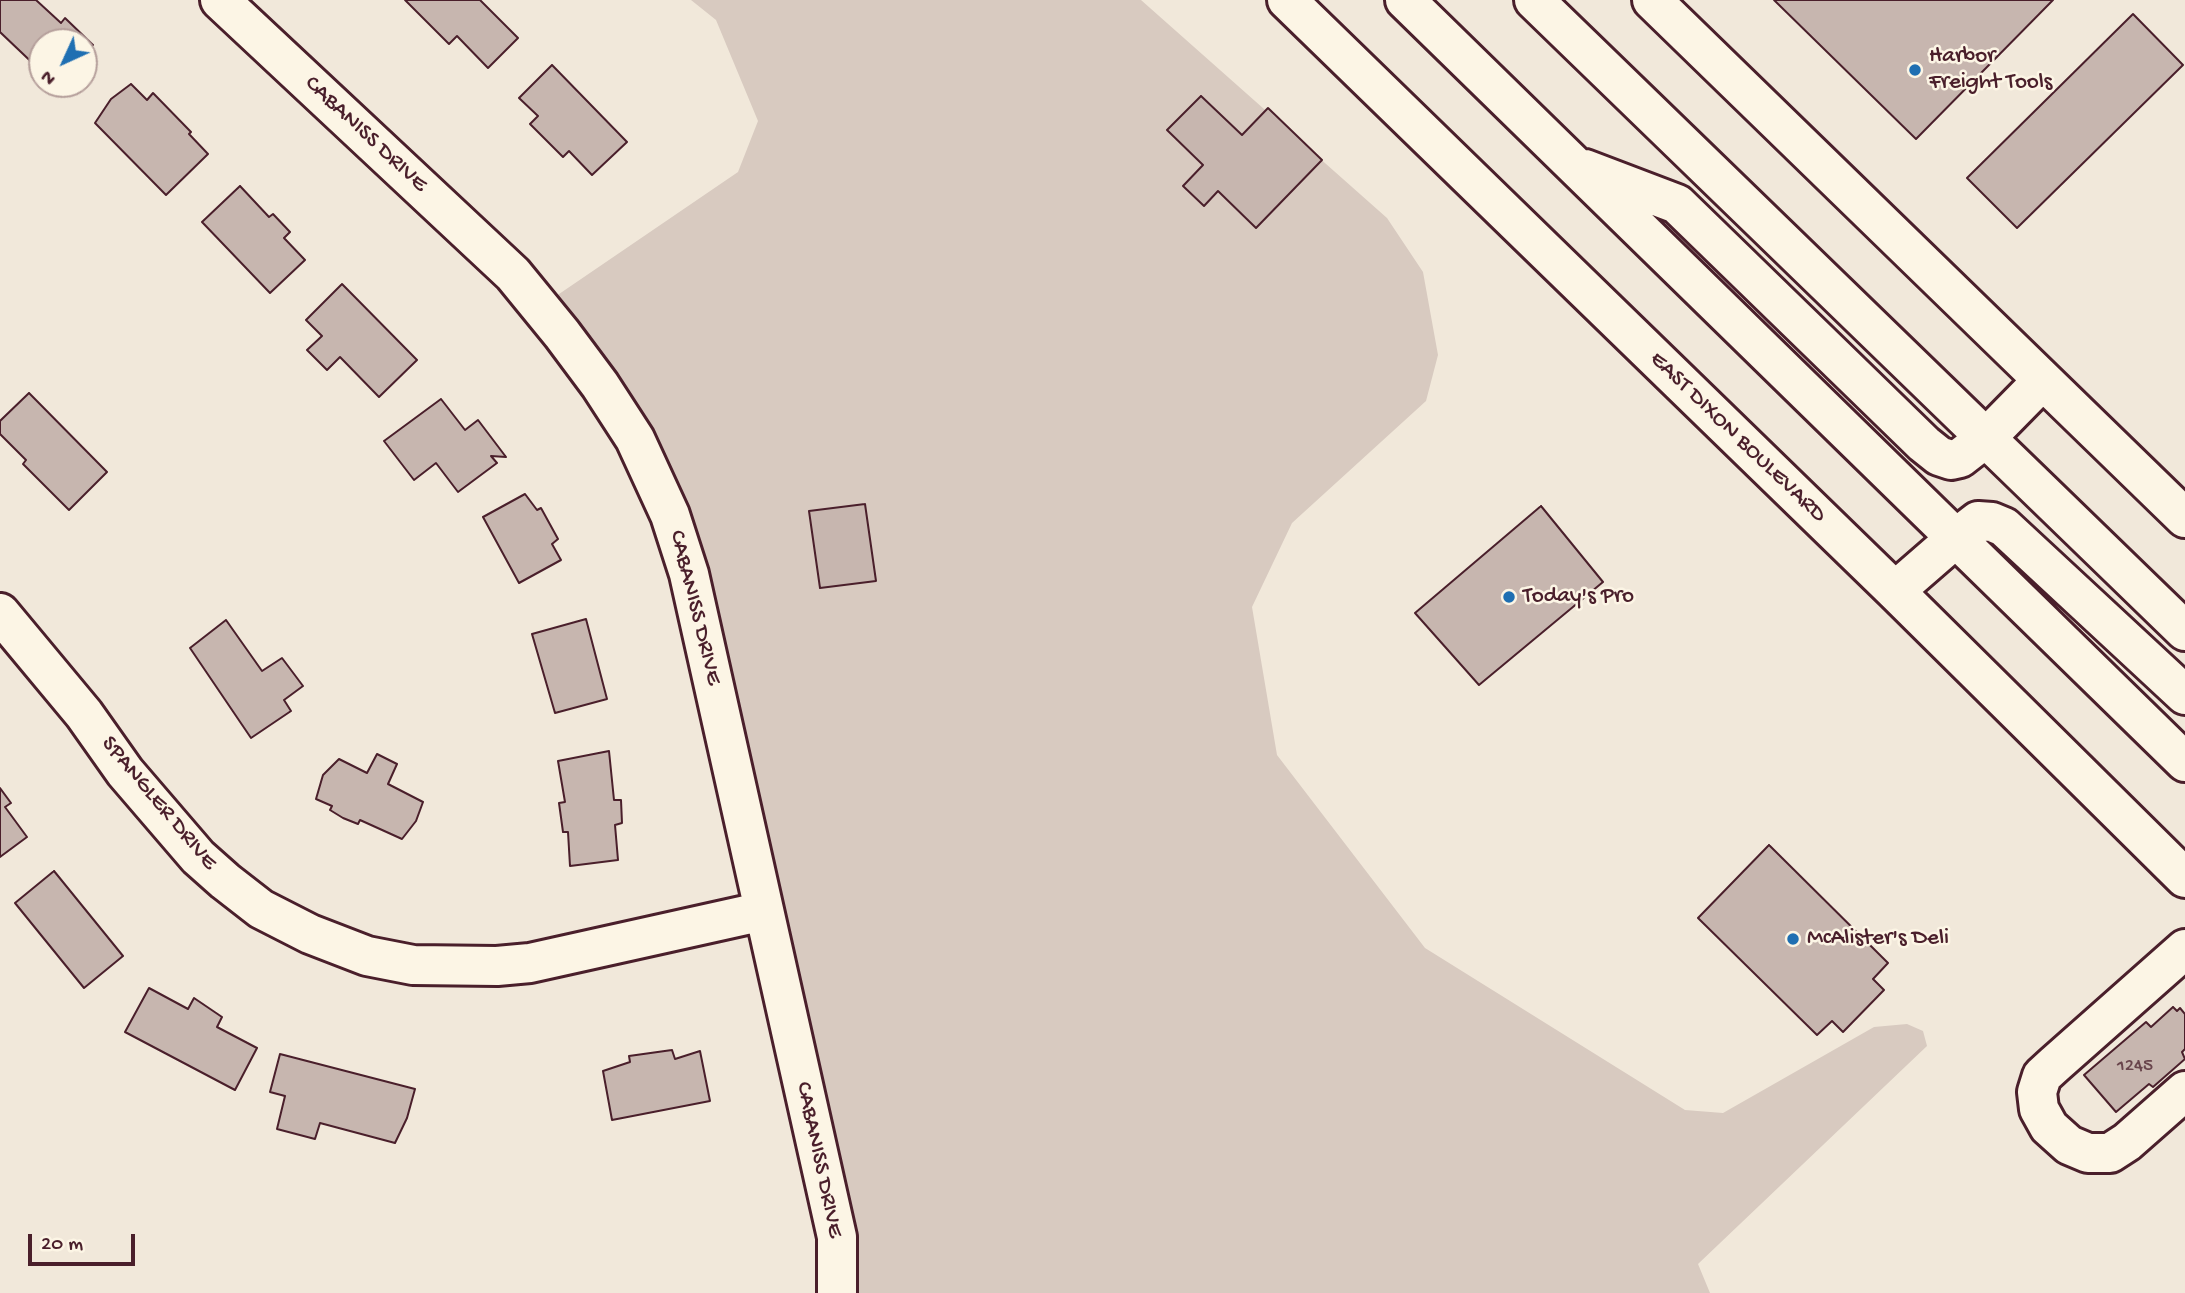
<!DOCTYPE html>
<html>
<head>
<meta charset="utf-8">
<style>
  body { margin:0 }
  #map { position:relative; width:2185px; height:1293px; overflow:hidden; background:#f1e8da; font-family:"Gochi Hand",sans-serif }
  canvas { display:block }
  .north { position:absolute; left:28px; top:28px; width:70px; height:70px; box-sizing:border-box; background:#fcf5e5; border:2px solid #b59f9b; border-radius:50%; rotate:225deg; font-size:19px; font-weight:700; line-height:28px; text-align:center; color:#4a1f2b }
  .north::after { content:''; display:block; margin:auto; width:24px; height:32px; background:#1f6fb2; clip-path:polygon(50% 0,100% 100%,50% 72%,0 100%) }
  .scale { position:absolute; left:28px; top:1234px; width:107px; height:32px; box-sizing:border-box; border:4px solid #4a1f2b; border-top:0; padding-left:9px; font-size:21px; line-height:24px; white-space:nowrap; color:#4a1f2b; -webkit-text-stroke:5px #fcf5e5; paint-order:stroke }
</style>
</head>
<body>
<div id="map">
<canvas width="2185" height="1293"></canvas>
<div class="north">N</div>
<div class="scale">20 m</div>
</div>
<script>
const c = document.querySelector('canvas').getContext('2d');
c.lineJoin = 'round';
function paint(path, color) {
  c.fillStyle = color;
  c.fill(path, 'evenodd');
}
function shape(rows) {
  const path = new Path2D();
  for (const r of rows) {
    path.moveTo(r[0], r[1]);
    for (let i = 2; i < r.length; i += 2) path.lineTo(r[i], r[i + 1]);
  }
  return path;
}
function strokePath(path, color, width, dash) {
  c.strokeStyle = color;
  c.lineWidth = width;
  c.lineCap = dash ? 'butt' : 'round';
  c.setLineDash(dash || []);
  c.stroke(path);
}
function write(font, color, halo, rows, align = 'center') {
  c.font = font + ' "Gochi Hand",sans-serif';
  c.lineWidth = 5;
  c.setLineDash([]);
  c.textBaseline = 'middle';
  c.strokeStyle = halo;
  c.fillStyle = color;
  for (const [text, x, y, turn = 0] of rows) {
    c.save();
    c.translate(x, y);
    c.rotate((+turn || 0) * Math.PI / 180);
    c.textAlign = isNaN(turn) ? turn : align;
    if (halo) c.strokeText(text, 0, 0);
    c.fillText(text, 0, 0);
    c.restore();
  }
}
const green = shape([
  [691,0,1141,0,1387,218,1423,272,1438,355,1426,401,1292,523,1252,607,1277,755,1425,948,1685,1110,1723,1113,1874,1027,1907,1024,1923,1031,1927,1046,1698,1264,1710,1293,837,1293,689,574,540,307,738,172,758,121,716,20]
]);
const building = shape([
  [0,0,36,0,61,23,65,18,93,45,89,48,94,54,84,64,84,42,42,42,42,72,0,32,0,0],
  [405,0,480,0,518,38,488,68,457,36,449,44,405,0],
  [1774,0,2053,0,1916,139,1774,0],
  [2133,14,2183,65,2017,228,1967,178,2133,14],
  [552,65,627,142,592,175,569,151,563,157,530,124,538,116,519,98,552,65],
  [131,84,147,100,153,93,191,132,189,134,208,154,166,195,95,123,111,99,131,84],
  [1201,96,1242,135,1268,108,1322,160,1256,228,1218,191,1204,206,1183,186,1203,165,1167,130,1201,96],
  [240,186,269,217,273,214,290,232,284,238,305,260,270,293,202,222,240,186],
  [342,284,417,360,379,397,340,357,327,370,307,350,322,336,306,320,342,284],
  [29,393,107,472,69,510,23,464,26,460,0,434,0,421,29,393],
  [441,399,465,430,478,420,506,457,491,456,497,463,458,492,436,463,414,480,384,441,441,399],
  [525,494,537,510,541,508,558,539,552,544,561,560,519,583,483,517,525,494],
  [865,504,876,581,820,588,809,511,865,504],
  [1541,506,1603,582,1479,685,1415,613,1541,506],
  [586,619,607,699,555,713,532,634,586,619],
  [226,620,262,671,282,658,303,686,284,700,291,711,251,738,190,648,226,620],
  [609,751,614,800,621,800,622,823,615,825,618,860,570,866,568,832,563,832,559,803,565,802,558,761,609,751],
  [377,754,397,764,388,784,423,802,416,821,402,839,360,820,358,824,343,818,330,810,332,806,316,799,323,775,339,759,367,773,377,754],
  [0,788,11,803,5,807,27,837,0,857,0,788],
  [1769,845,1888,963,1873,979,1884,990,1843,1032,1832,1021,1817,1035,1698,918,1769,845],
  [54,871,123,956,84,988,15,903,54,871],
  [149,988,188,1009,194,998,222,1017,217,1027,257,1048,235,1090,125,1032,149,988],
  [2173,1007,2177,1011,2180,1008,2185,1014,2185,1049,2182,1052,2185,1059,2153,1087,2149,1084,2116,1112,2084,1075,2146,1022,2151,1027,2173,1007],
  [672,1050,675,1059,700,1051,710,1101,612,1120,603,1071,630,1062,629,1056,672,1050],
  [280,1054,415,1089,407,1118,395,1143,320,1123,315,1139,277,1129,285,1096,270,1092,280,1054]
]);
const minor = shape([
  [220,0,513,274,562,334,600,385,635,439,670,515,689,574,837,1237,837,1293],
  [1287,0,1895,591,2185,878],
  [1652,0,2185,518],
  [1987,437,2043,380],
  [1895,591,1956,538],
  [0,613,84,714,125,772,198,857,225,881,261,909,310,934,367,956,413,965,497,966,530,963,764,911],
  [2185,949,2054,1065,2042,1076,2037,1092,2039,1109,2049,1127,2069,1145,2088,1153,2110,1153,2127,1142,2185,1091]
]);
const highway = shape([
  [1405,0,2185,762],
  [1534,0,2185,631],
  [1585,169,1677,204,1924,444,1939,456,1951,460,1960,458,1987,437],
  [1956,538,1978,521,1992,522,2004,527,2185,695]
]);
const markers = [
  [1915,70,7,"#1f6fb2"],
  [1509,597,7,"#1f6fb2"],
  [1793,939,7,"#1f6fb2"]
];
const numberNames = [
  ["1245",2135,1067]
];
const poiNames = [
  ["Harbor",1929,57],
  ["Freight Tools",1929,83],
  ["Today's Pro",1523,597],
  ["McAlister's Deli",1807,939]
];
const streetNames = [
  ["CABANISS DRIVE",365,135,43],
  ["EAST DIXON BOULEVARD",1737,438,44],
  ["CABANISS DRIVE",694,608,76],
  ["SPANGLER DRIVE",158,804,50],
  ["CABANISS DRIVE",818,1160,78]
];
paint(green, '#d8cac0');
paint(building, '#c7b6af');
strokePath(building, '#4a1f2b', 2);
strokePath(minor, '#4a1f2b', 44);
strokePath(highway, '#4a1f2b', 44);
strokePath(minor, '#fcf5e5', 38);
strokePath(highway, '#fcf5e5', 38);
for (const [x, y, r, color] of markers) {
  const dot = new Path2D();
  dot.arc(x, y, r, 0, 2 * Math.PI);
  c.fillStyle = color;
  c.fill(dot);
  strokePath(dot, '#fcf5e5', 2.5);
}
write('19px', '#69454c', null, numberNames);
write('23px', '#4a1f2b', '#fcf5e5', poiNames, 'left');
write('23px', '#4a1f2b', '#fcf5e5', streetNames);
</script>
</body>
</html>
